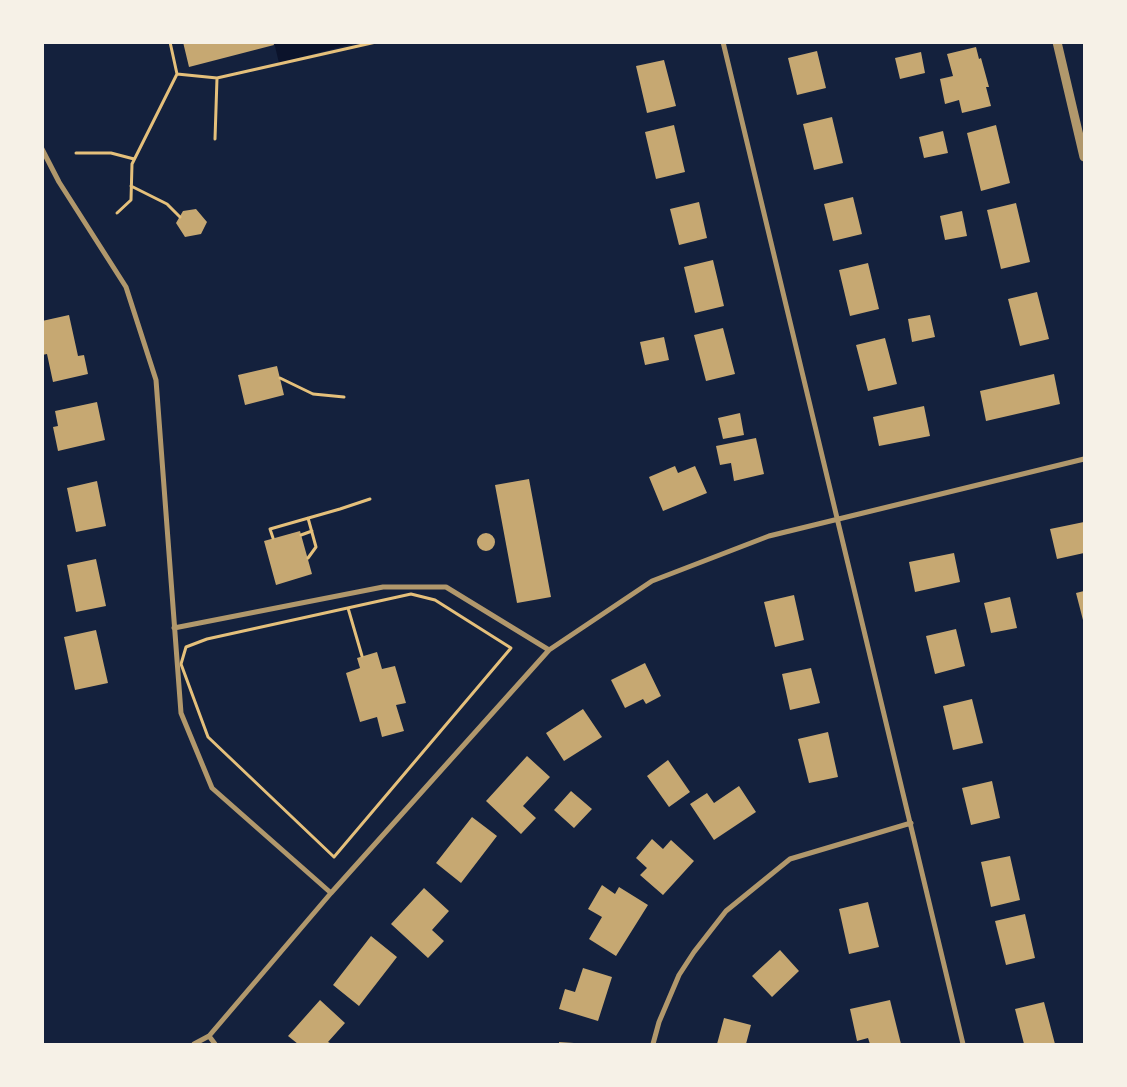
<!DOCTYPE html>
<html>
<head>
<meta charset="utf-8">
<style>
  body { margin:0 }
  #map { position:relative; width:1127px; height:1087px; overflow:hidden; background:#14213d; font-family:Cabin,sans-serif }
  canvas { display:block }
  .frame { position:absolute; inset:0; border:44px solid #f6f1e7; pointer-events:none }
</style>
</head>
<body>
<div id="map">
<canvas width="1127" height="1087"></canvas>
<div class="frame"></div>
</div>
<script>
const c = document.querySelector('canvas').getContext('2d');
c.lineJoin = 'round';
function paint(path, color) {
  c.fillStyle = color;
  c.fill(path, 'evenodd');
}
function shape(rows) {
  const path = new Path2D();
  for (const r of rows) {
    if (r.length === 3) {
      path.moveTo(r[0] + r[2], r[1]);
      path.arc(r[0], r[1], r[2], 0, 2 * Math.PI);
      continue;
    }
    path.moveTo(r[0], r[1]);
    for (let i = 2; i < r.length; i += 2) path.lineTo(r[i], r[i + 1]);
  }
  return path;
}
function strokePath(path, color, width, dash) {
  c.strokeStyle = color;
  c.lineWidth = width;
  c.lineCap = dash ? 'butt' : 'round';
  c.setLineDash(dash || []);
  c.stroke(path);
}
const water = shape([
  [274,42,356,43,279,63]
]);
const building = shape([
  [183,42,273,42,274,45,189,67],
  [976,47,979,59,981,58,989,87,986,87,991,106,962,113,959,100,945,104,940,79,953,76,947,54],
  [817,51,826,88,797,95,788,58],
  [921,52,925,73,900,79,895,58],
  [664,60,676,106,647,113,636,66],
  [832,117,843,163,814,170,803,124],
  [674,125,685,172,656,179,645,132],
  [996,125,1010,183,981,191,967,133],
  [943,131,948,153,924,158,919,137],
  [853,197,862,234,833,241,824,204],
  [699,202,707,238,679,245,670,209],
  [1016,203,1030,262,1001,269,987,210],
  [196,209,207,222,201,234,185,237,176,223,183,211],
  [962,211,967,236,945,240,940,216],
  [713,260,724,306,695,313,684,267],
  [868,263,879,309,850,316,839,270],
  [1037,292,1049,339,1020,346,1008,299],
  [69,315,78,356,84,355,88,374,53,382,47,354,42,355,42,321],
  [930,315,935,337,912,342,908,319],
  [723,328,735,374,706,381,694,335],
  [664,337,669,360,645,365,640,342],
  [885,338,897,384,868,391,856,345],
  [277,366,284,395,245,405,238,375],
  [1054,374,1060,404,986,421,980,391],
  [97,402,105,440,58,451,53,427,58,426,55,411],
  [924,406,930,436,879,446,873,417],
  [740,413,744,435,723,439,718,418],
  [756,438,764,474,734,481,731,463,720,465,716,446],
  [675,466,678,473,695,466,707,493,663,511,649,477],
  [529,479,551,597,517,603,495,485],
  [97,481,106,526,76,532,67,488],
  [1084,522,1084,553,1057,559,1050,529],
  [300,531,312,574,276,585,264,541],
  [486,542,9],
  [954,553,960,582,915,592,909,562],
  [96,559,106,606,76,612,67,565],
  [1084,591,1084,624,1076,593],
  [794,595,804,640,775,647,764,602],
  [1010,597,1017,628,991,633,984,603],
  [956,629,965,666,935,674,926,636],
  [96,630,108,683,75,690,64,637],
  [377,652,382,669,395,666,406,703,396,705,404,731,382,737,377,717,360,722,346,673,360,668,357,658],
  [645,663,661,696,646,704,643,699,625,708,611,680],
  [811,668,820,703,790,710,782,674],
  [972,699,983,743,953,750,943,706],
  [583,709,602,737,564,761,546,733],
  [828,732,838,777,809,783,798,739],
  [527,756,550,777,523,806,536,818,521,834,486,801],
  [668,760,690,792,669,807,647,776],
  [992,781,1000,818,971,825,962,788],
  [739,786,756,812,714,840,690,804,707,793,714,803],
  [571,791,592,809,574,828,554,810],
  [472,817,497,836,461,883,436,863],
  [652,839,663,849,671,840,694,861,663,895,640,875,647,868,636,858],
  [1010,856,1020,900,991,907,981,862],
  [602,885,615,894,619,887,648,905,616,956,589,939,602,917,588,909],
  [424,888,449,911,432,930,444,941,428,958,391,924],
  [868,902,879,947,849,954,839,909],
  [1025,914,1035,958,1006,965,995,921],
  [371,936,397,957,359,1006,333,985],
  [780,950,799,971,772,997,752,976],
  [583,968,612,977,598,1021,559,1009,565,989,575,992],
  [320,1000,345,1023,328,1042,332,1044,298,1044,288,1036],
  [890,1000,901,1044,870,1044,868,1038,857,1041,850,1009],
  [1044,1002,1055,1044,1024,1044,1015,1009],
  [724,1018,751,1025,746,1044,717,1044],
  [559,1042,574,1043,574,1044,559,1044]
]);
const path = shape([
  [170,42,177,74,217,78,376,42],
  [215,139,217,78],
  [76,153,111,153,134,159],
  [131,186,167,204,180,217],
  [117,213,131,200,132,164,177,74],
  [280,378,313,394,344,397],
  [301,535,312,531],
  [273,538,270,529,340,509,370,499],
  [308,558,316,547,308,518],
  [411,594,435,600,511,648,334,857,208,737,181,664,186,647,207,639,411,594],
  [348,608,362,656]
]);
const minor = shape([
  [723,42,963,1044],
  [42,149,59,182,126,287,156,380,181,713,212,788,331,893],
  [174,628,383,587,446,587,549,650],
  [209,1036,215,1044],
  [194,1044,209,1036,331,893,549,650,652,581,769,536,1084,459],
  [653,1044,659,1022,679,975,694,952,726,911,790,859,911,823]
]);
const tertiary = shape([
  [1057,42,1084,157]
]);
paint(water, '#0b132b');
paint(building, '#c6a872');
strokePath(path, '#e5c07b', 3);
strokePath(minor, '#b1986c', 5);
strokePath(tertiary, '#b1986c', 9);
</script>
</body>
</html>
